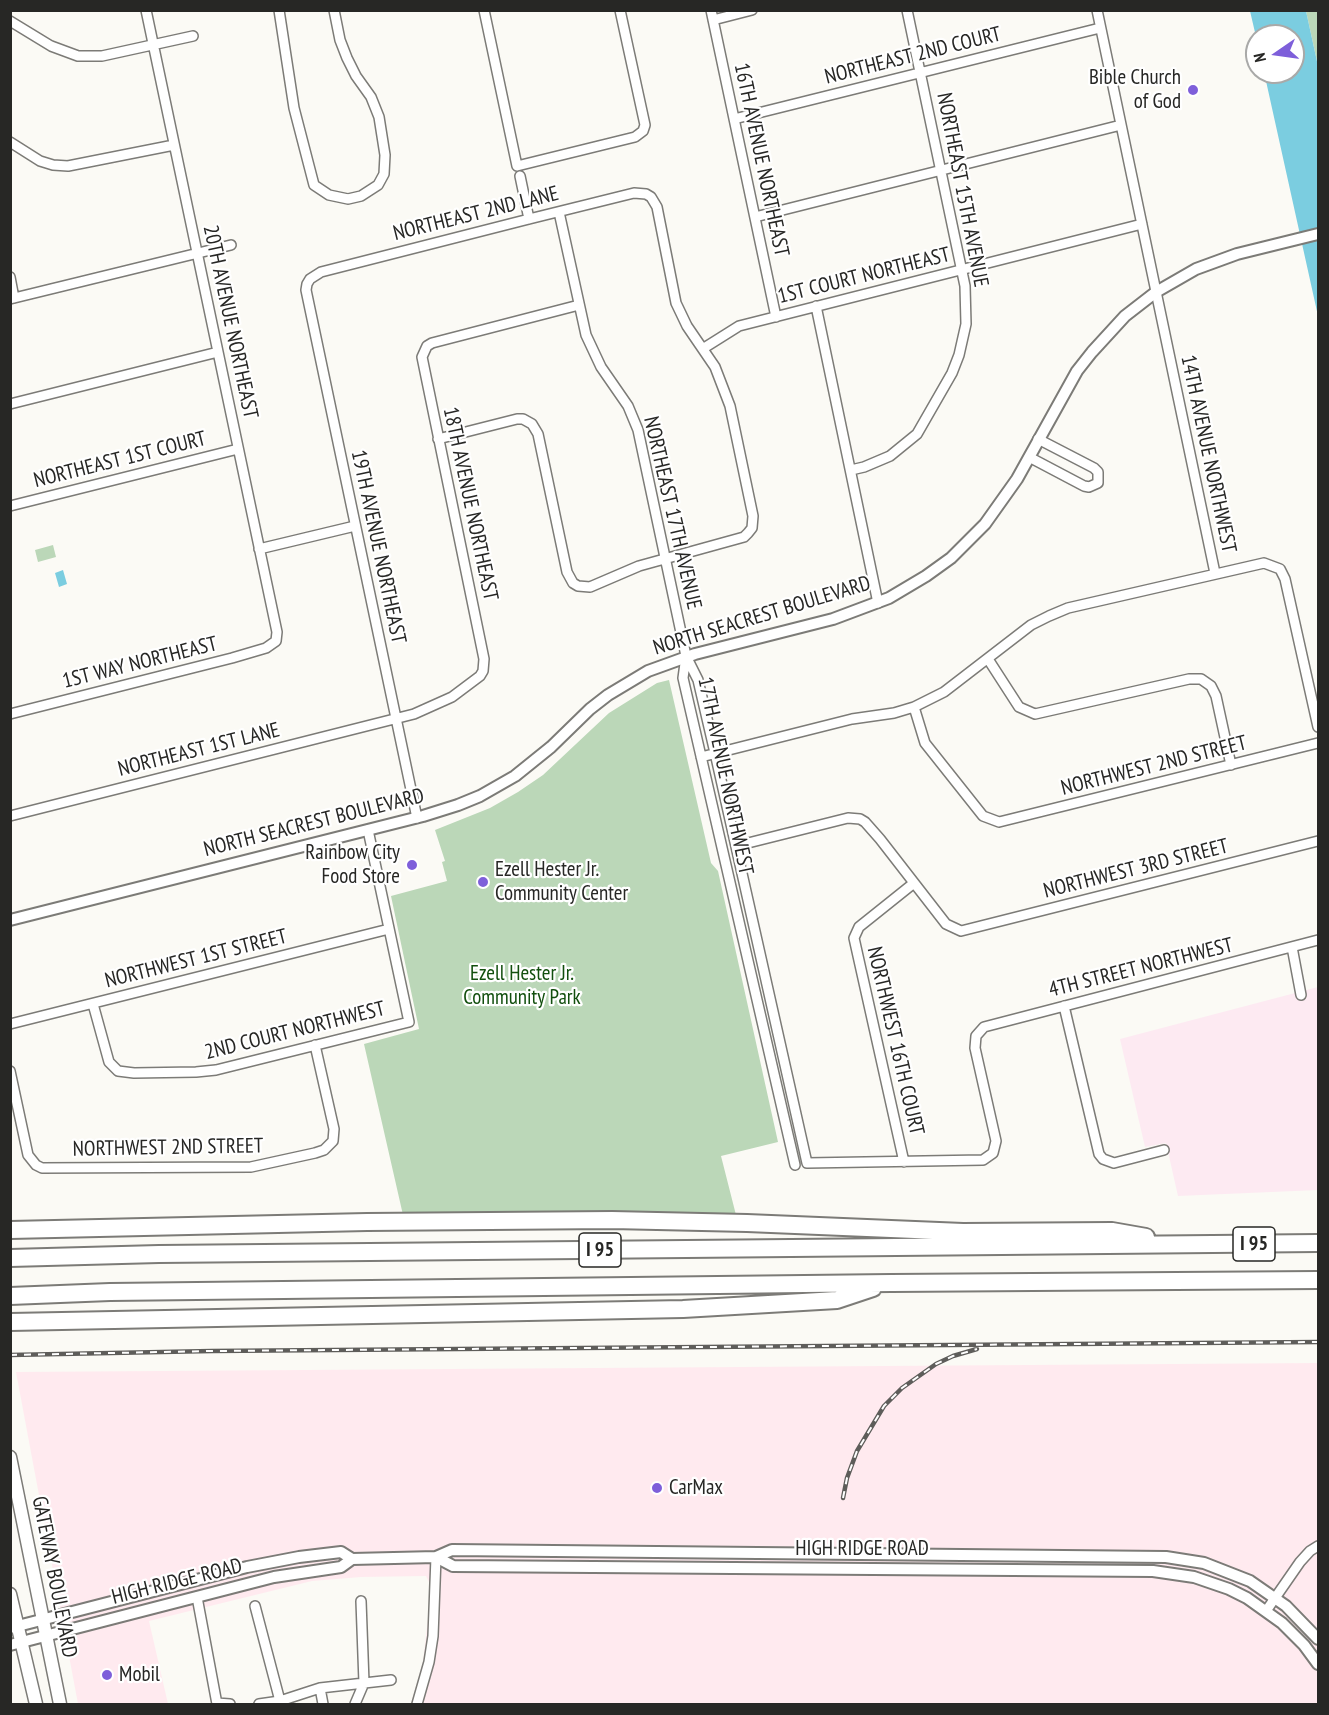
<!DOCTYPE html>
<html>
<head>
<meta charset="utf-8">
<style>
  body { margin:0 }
  #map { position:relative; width:1329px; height:1715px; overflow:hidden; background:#fbfaf5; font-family:"PT Sans Narrow",sans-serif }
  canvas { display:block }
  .frame { position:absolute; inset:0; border:12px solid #272725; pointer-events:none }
  .north { position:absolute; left:1245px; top:24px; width:60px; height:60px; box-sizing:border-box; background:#fff; border:2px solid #a9a9a8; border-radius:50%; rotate:257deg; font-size:16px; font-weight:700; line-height:24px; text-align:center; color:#272725 }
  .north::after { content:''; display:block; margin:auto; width:21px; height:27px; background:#7e5fda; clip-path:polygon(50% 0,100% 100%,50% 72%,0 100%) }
</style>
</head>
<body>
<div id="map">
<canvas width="1329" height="1715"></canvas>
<div class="frame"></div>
<div class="north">N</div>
</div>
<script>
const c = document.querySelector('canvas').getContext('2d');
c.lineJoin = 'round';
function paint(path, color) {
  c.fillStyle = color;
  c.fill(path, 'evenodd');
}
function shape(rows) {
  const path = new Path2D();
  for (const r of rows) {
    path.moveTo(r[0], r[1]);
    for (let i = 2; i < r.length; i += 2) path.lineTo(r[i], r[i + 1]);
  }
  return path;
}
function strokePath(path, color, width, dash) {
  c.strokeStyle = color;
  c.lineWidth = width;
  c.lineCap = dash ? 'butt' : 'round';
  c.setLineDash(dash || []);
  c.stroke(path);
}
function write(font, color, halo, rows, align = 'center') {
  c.font = font + ' "PT Sans Narrow",sans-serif';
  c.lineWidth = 4.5;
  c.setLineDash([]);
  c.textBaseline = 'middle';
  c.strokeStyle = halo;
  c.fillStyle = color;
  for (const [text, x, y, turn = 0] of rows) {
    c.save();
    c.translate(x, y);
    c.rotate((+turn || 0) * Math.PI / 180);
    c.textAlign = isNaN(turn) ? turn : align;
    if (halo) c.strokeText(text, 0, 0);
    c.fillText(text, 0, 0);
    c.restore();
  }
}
const commercial = shape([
  [1318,1363,1318,1704,411,1704,423,1662,430,1601,430,1584,426,1576,361,1577,312,1581,149,1621,168,1704,78,1704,16,1372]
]);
const industrial = shape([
  [1318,987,1318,1190,1178,1196,1166,1143,1145,1147,1120,1039]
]);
const green = shape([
  [1306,11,1318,11,1318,66],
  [53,545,56,557,38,562,35,550],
  [669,680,711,863,718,871,778,1142,721,1156,736,1215,591,1211,403,1215,364,1044,419,1029,391,896,447,881,442,862,445,861,435,830,490,808,518,792,543,775,609,713,657,683]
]);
const water = shape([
  [1250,11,1306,11,1318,66,1318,316,1264,72,1293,72,1293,36,1257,36,1257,41],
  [63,570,67,584,59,587,55,573]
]);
const minor = shape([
  [279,10,294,108,314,185,329,195,348,199,361,196,378,185,384,174,385,155,379,117,371,97,356,76,347,58,340,40,334,10],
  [484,10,517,166,635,137,643,131,645,125,620,10],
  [711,10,776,317],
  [1097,10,1215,573],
  [713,20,752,10],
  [10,21,51,46,78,56,102,56,193,36],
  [734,119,1100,28],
  [10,142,40,161,53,165,68,166,174,145],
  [520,176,529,219],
  [559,212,586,335,601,367,628,406,638,430,686,656,698,680,715,753,807,1163,983,1160,993,1153,996,1141,975,1048,976,1036,984,1027,1318,940],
  [755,217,1121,125],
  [10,277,14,298],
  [10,299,231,245],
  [816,306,878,603],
  [704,348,739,326,1142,224],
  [10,404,218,352],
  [1029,457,1084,486,1089,487,1098,483,1098,472,1094,468,1038,439],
  [851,470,864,467,890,456,917,434,952,373,959,355,966,324,965,286,907,10],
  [10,506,238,449],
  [259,549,355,526],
  [686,656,683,678,795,1165],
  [988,659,1019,707,1035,714,1189,679,1201,679,1211,686,1216,696,1231,765],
  [914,707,925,743,983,816,999,822,1318,743],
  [10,714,232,658,266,648,276,641,277,632,146,10],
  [701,757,852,719,894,713,914,707,944,692,1031,625,1049,616,1068,608,1264,563,1280,569,1285,579,1318,727],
  [10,816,414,714,452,697,480,676,483,671,484,659,422,357,427,346,432,343,579,305],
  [417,818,306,290,307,284,310,279,321,272,529,219,634,193,646,194,651,197,657,207,676,303,687,326,715,367,730,406,753,516,752,528,748,533,744,537,639,566,590,587,578,586,573,583,567,572,538,434,532,424,523,419,517,419,438,439],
  [736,846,848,818,860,819,865,822,880,839,946,924,961,931,1318,841],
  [1292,947,1301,995],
  [93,1004,109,1062,118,1071,134,1073,196,1072,216,1070,409,1022,368,830],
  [1064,1006,1099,1154,1103,1159,1114,1163,1164,1150],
  [10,1024,389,929],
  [10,1071,28,1155,36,1165,42,1168,251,1167,315,1153,324,1150,333,1141,334,1129,315,1045],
  [904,1162,854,938,859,927,914,883],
  [197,1597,217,1704],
  [255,1606,280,1701],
  [1266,1611,1300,1562,1310,1551,1318,1546],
  [320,1688,323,1704],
  [217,1703,230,1704],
  [259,1704,280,1701,320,1688,391,1680],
  [355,1704,364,1683,361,1601],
  [417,1704,429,1662,433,1636,436,1557]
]);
const tertiary = shape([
  [10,920,423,816,458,805,480,796,515,776,551,747,590,709,608,695,648,671,695,654,833,619,889,598,926,576,951,558,985,524,1017,479,1077,371,1092,352,1125,316,1156,292,1196,269,1237,254,1318,234],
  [436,1557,452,1550,1166,1557,1204,1563,1250,1581,1286,1606,1318,1639],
  [10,1628,247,1567,299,1557,341,1552,352,1559,436,1557,453,1566,1153,1571,1194,1577,1229,1589,1247,1598,1282,1623,1304,1645,1318,1664],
  [10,1645,274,1577,341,1567,352,1559]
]);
const secondary = shape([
  [10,1457,60,1704],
  [10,1594,36,1704]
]);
const motorway = shape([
  [10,1230,367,1222,612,1220,747,1223,963,1232,1112,1231,1146,1237],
  [10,1258,159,1254,1318,1243],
  [10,1296,110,1292,891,1283,1318,1280],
  [10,1322,683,1309,837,1300,873,1288]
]);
const rail = shape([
  [10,1355,212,1351,1318,1342],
  [843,1498,847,1478,857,1451,884,1406,902,1388,936,1364,953,1356,977,1349]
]);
const markers = [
  [1193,90,6,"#7e5fda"],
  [412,865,6,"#7e5fda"],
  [483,882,6,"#7e5fda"],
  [657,1488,6,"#7e5fda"],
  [107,1675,6,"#7e5fda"]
];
const shields = [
  [1254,1244,42],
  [600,1250,42]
];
const shieldNames = [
  ["I 95",1254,1244],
  ["I 95",600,1250]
];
const streetNames = [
  ["NORTHEAST 2ND COURT",913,56,-14],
  ["16TH AVENUE NORTHEAST",761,160,78],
  ["NORTHEAST 15TH AVENUE",962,190,79],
  ["NORTHEAST 2ND LANE",476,214,-14],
  ["1ST COURT NORTHEAST",864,276,-14],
  ["20TH AVENUE NORTHEAST",230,322,78],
  ["14TH AVENUE NORTHWEST",1208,454,78],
  ["NORTHEAST 1ST COURT",120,460,-14],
  ["18TH AVENUE NORTHEAST",470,504,78],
  ["NORTHEAST 17TH AVENUE",672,513,77],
  ["19TH AVENUE NORTHEAST",378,547,78],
  ["NORTH SEACREST BOULEVARD",762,616,-17],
  ["1ST WAY NORTHEAST",140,663,-14],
  ["NORTHEAST 1ST LANE",199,750,-14],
  ["NORTHWEST 2ND STREET",1154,766,-14],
  ["17TH AVENUE NORTHWEST",725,776,78],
  ["NORTH SEACREST BOULEVARD",314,823,-14],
  ["NORTHWEST 3RD STREET",1136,869,-14],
  ["NORTHWEST 1ST STREET",196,959,-14],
  ["4TH STREET NORTHWEST",1141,968,-14],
  ["2ND COURT NORTHWEST",295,1031,-14],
  ["NORTHWEST 16TH COURT",895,1041,77],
  ["NORTHWEST 2ND STREET",168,1148,-1],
  ["HIGH RIDGE ROAD",862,1549],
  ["GATEWAY BOULEVARD",54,1577,79],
  ["HIGH RIDGE ROAD",177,1582,-14]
];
const poiNames = [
  ["Bible Church",1181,78,"right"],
  ["of God",1181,102,"right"],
  ["Rainbow City",400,853,"right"],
  ["Food Store",400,877,"right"],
  ["Ezell Hester Jr.",495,870],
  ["Community Center",495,894],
  ["CarMax",669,1488],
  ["Mobil",119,1675]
];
const parkNames = [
  ["Ezell Hester Jr.",522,974],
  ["Community Park",522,998]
];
paint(commercial, '#ffeaef');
paint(industrial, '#fdeaf2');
paint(green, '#bbd7b8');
paint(water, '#7bcde0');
strokePath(minor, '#7c7b77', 12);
strokePath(tertiary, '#7c7b77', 14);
strokePath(secondary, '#7c7b77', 15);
strokePath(motorway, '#7c7b77', 20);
strokePath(minor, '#fff', 9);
strokePath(tertiary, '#fff', 10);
strokePath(secondary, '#fff', 12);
strokePath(motorway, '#fff', 16);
strokePath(rail, '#5e5d5a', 4.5);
strokePath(rail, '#fff', 2, [7]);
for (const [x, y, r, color] of markers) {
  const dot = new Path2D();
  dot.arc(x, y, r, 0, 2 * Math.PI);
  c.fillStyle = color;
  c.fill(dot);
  strokePath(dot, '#fff', 2);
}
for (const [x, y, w] of shields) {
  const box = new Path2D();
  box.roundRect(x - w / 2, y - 17, w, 34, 4.5);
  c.fillStyle = '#fff';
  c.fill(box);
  strokePath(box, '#272725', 1.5);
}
write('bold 20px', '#272725', null, shieldNames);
write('21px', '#272725', '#fff', streetNames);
write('21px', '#272725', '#fff', poiNames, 'left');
write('21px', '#124f0e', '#fff', parkNames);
</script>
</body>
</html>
